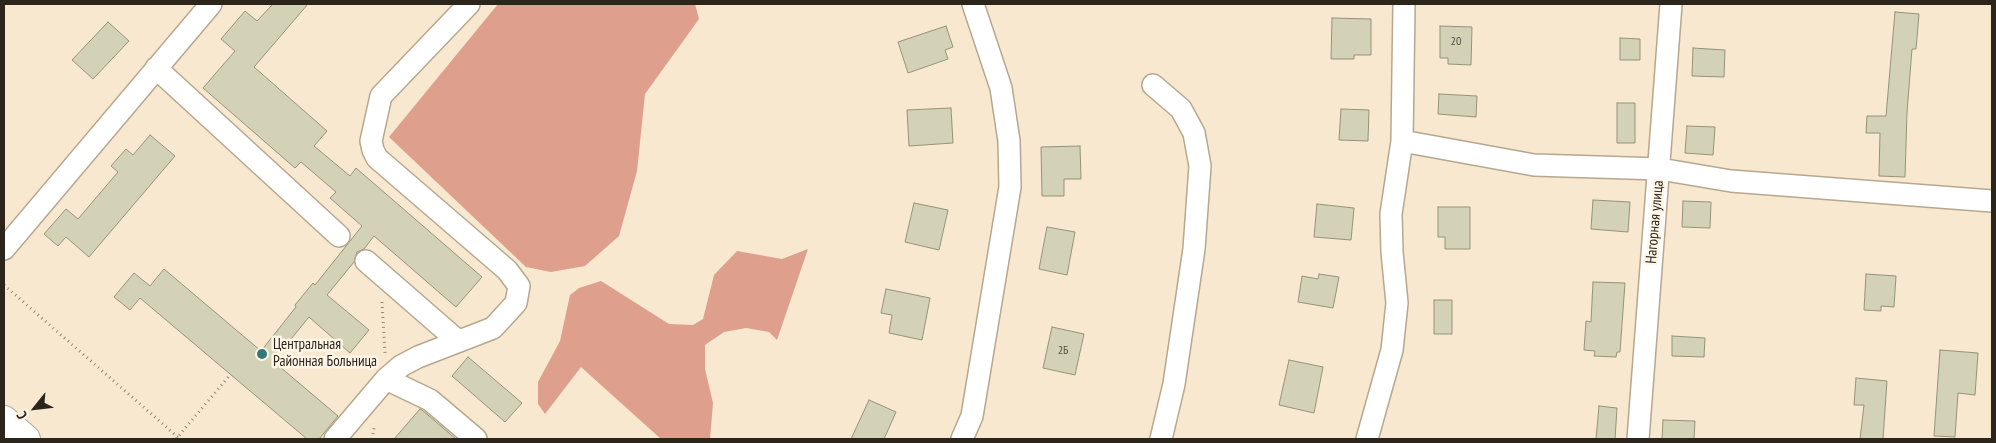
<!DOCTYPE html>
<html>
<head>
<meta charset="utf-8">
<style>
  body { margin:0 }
  #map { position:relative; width:1996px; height:443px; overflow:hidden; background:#f7e8cf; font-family:"PT Sans Narrow",sans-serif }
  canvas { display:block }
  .frame { position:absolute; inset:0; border:5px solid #2b251c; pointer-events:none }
  .north { position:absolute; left:10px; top:383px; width:50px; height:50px; -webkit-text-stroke:4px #fff6e7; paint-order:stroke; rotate:241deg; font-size:14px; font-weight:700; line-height:20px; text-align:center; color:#2b251c }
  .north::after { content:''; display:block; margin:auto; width:18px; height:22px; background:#2b251c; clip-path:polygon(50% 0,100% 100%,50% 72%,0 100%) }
</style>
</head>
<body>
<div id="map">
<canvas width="1996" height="443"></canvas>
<div class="frame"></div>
<div class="north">С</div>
</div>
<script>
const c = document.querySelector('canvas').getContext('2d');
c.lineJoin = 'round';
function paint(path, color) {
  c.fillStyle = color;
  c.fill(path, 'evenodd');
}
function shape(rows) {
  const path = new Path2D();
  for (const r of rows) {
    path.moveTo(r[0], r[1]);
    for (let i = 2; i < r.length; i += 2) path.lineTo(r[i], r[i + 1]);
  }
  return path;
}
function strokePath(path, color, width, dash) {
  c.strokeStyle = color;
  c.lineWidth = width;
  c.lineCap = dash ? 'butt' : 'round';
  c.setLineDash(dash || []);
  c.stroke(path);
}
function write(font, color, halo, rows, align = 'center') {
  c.font = font + ' "PT Sans Narrow",sans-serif';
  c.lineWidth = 5;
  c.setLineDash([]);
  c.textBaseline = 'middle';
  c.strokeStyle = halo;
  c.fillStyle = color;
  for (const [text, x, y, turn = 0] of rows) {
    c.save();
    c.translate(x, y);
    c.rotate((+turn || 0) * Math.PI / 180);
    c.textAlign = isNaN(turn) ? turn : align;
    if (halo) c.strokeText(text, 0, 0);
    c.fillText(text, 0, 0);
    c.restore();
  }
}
const forest = shape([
  [498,4,695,4,699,19,645,94,637,171,619,236,585,266,551,272,526,267,389,137],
  [808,249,777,340,769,332,746,328,724,332,705,345,705,369,713,403,710,439,661,439,581,367,545,414,538,404,538,382,560,341,570,295,579,288,601,281,669,324,693,325,703,319,714,275,737,251,782,259]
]);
const building = shape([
  [273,4,308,4,254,67,327,131,314,146,350,176,356,168,482,277,456,307,374,236,364,249,357,252,354,262,327,295,369,330,350,353,309,317,273,361,338,416,319,439,307,439,140,298,130,310,114,297,134,273,150,286,164,269,261,351,296,307,295,305,313,283,315,285,362,226,330,198,336,192,301,162,295,168,203,88,235,51,221,39,245,11,257,21,273,4],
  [1895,12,1919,14,1916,49,1912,49,1907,112,1905,177,1879,176,1880,133,1866,133,1867,116,1886,116,1895,12],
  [1332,18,1371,19,1371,55,1354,55,1354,59,1331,59,1332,18],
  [108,22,129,41,93,79,72,60,108,22],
  [946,26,953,47,945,50,948,59,908,73,898,42,946,26],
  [1440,26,1472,27,1471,65,1448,64,1448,58,1440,58,1440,26],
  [1620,38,1640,39,1640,60,1620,60,1620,38],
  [1693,48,1725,50,1724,77,1692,76,1693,48],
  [1439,94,1477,96,1476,117,1438,114,1439,94],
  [1617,103,1635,103,1635,143,1617,143,1617,103],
  [951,108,953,143,909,146,907,110,951,108],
  [1341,109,1369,110,1368,141,1339,140,1341,109],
  [1687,126,1715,127,1713,155,1685,153,1687,126],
  [150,135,175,156,89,257,66,237,58,246,44,234,66,209,78,219,118,172,111,166,126,149,133,155,150,135],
  [1080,146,1081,179,1064,179,1064,196,1042,196,1041,147,1080,146],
  [1593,200,1630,202,1628,232,1591,229,1593,200],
  [1683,201,1711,202,1710,228,1682,227,1683,201],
  [914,203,948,210,939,250,905,242,914,203],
  [1317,204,1354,208,1351,240,1314,237,1317,204],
  [1438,207,1470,207,1470,249,1445,249,1445,237,1438,237,1438,207],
  [1047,227,1075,232,1067,275,1039,269,1047,227],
  [1319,274,1339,277,1333,308,1298,302,1302,276,1318,279,1319,274],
  [1866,274,1896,276,1894,307,1881,306,1881,311,1864,310,1866,274],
  [1593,282,1625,283,1620,352,1617,352,1616,357,1594,356,1595,351,1584,350,1586,321,1591,322,1593,282],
  [886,289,930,298,922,340,889,333,892,315,881,313,886,289],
  [1434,300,1452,300,1452,334,1434,334,1434,300],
  [1052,327,1084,334,1075,375,1043,368,1052,327],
  [1672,336,1705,338,1704,357,1672,356,1672,336],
  [1940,350,1978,353,1975,395,1958,393,1955,437,1934,436,1940,350],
  [468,357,522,403,505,422,452,376,468,357],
  [1289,360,1323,367,1314,413,1279,405,1289,360],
  [1856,378,1887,381,1883,439,1860,439,1864,405,1854,405,1856,378],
  [869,400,896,412,884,439,851,439,869,400],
  [1599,406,1617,408,1615,439,1596,439,1599,406],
  [420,409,422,410,456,439,394,439,420,409],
  [1663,420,1695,421,1694,439,1662,439,1663,420]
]);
const path = shape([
  [4,285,180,439],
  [382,302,385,353],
  [176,439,230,375],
  [372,439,374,428]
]);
const minor = shape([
  [156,68,339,236],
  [1153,85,1181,109,1194,133,1200,166,1194,249,1174,384,1161,439],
  [1402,141,1534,165,1660,169,1731,181,1992,201],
  [4,249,211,4],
  [366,261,458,341],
  [386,379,430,400,476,439],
  [335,439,386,379,401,366,418,357,493,328,516,303,519,286,507,270,377,158,373,150,371,141,381,96,469,4],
  [962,439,972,416,1010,187,1009,141,1001,88,973,4],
  [1367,439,1392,350,1397,303,1392,252,1391,214,1402,141,1404,4],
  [1638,439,1671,4]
]);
const major = shape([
  [4,420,26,439]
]);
const markers = [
  [262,354,6,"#307a79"]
];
const numberNames = [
  ["20",1456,42],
  ["2Б",1063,351]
];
const streetNames = [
  ["Нагорная улица",1655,222,-85]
];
const poiNames = [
  ["Центральная",273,345],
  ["Районная Больница",273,362]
];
paint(forest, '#df9f8d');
paint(building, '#d3d2b6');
strokePath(building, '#949379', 1);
strokePath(minor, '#b6a890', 24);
strokePath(major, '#b6a890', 30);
strokePath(path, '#948978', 3, [1, 4]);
strokePath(minor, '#fff', 21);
strokePath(major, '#fff', 28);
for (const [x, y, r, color] of markers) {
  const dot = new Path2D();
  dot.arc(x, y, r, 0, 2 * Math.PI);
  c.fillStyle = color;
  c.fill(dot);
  strokePath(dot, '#fff6e7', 2);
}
write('12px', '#555042', null, numberNames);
write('15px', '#2b251c', '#fff6e7', streetNames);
write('15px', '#2b251c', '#fff6e7', poiNames, 'left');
</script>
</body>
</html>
